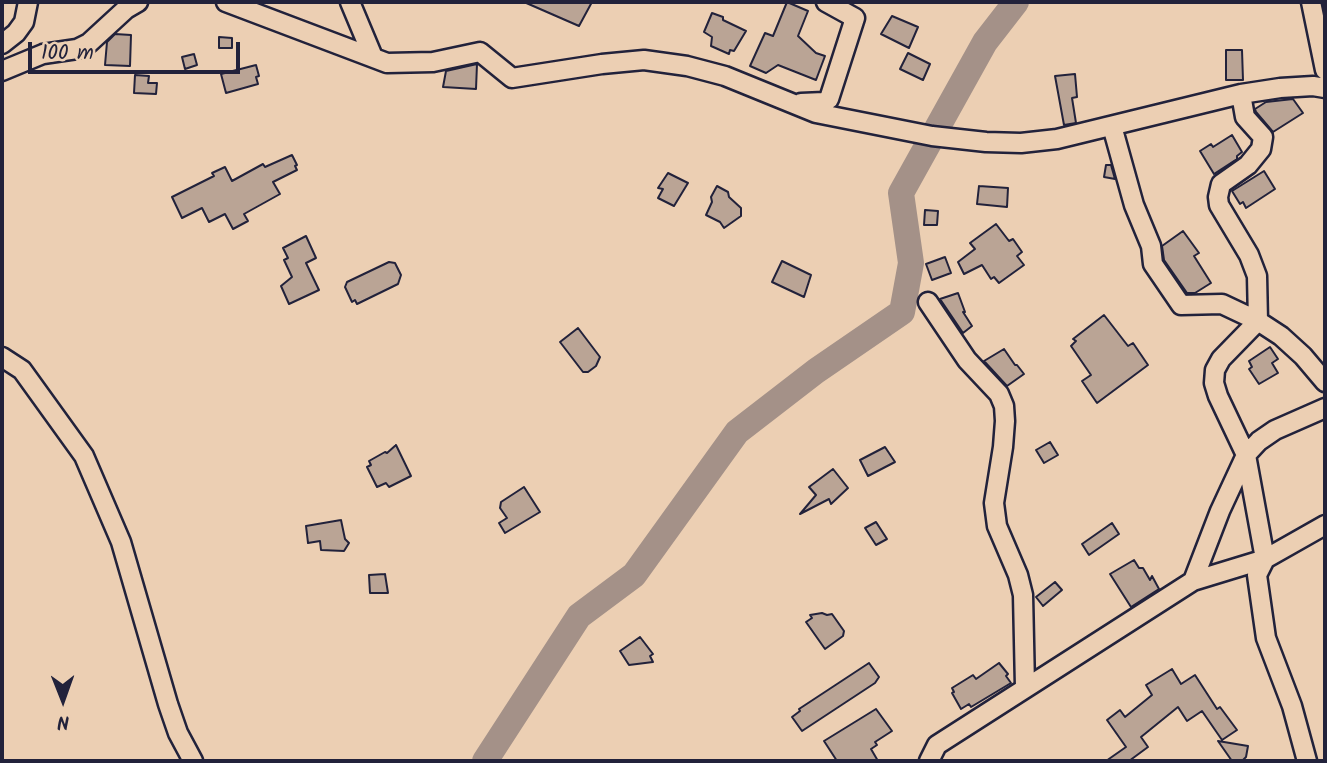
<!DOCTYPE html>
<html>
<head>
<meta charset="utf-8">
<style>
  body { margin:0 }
  #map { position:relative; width:1327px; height:763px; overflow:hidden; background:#eccfb3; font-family:Kalam,sans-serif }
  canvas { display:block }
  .frame { position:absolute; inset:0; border:4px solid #22223b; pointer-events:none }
  .north { position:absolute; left:28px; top:665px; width:70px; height:70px; -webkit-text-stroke:5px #eccfb3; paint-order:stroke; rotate:179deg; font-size:19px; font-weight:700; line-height:28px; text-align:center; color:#22223b }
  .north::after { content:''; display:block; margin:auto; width:24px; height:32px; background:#22223b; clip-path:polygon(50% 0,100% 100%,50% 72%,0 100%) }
  .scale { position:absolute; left:28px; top:42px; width:212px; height:32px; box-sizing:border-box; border:4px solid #22223b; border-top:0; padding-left:9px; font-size:21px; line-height:24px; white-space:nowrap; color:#22223b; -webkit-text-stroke:5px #eccfb3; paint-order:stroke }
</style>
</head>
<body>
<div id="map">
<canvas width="1327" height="763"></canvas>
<div class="frame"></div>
<div class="north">N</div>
<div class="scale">100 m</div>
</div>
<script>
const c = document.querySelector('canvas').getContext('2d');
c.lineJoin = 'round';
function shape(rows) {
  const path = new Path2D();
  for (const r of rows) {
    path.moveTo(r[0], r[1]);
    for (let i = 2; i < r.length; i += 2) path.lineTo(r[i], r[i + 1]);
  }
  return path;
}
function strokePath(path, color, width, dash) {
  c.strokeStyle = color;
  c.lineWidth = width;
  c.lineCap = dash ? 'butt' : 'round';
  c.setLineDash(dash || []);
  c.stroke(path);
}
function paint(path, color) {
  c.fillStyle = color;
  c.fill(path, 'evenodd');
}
const river = shape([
  [485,761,579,616,634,575,737,432,816,371,902,312,911,263,901,193,985,42,1016,2]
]);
const building = shape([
  [524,2,592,2,579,26,524,2],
  [787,2,808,11,798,36,816,53,825,56,816,80,778,65,766,73,750,66,765,33,773,36,787,2],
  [712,13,723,17,723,20,746,31,734,51,730,50,729,54,711,46,712,37,704,32,712,13],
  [892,16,918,27,909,48,881,34,892,16],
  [115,34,131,35,130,66,105,65,107,42,115,34],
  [219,37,232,38,232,48,219,48,219,37],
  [1226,50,1242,50,1243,80,1226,80,1226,50],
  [908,53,930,64,923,80,900,69,908,53],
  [194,54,197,65,185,69,182,57,194,54],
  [477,64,476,89,443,87,446,71,477,64],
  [256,65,259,76,256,77,258,84,226,93,221,74,256,65],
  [1075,74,1077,97,1072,98,1076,123,1064,125,1055,76,1075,74],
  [135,75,149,76,148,83,157,83,156,94,134,93,135,75],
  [1293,99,1303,113,1273,132,1256,112,1255,109,1266,102,1293,99],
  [1232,135,1242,152,1237,156,1237,159,1214,174,1200,151,1211,144,1213,147,1232,135],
  [292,155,297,165,295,166,297,170,273,182,280,194,244,214,248,221,233,229,225,214,209,222,202,208,182,218,172,197,214,176,212,173,225,167,232,181,263,164,265,167,292,155],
  [1106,165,1111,165,1115,179,1104,177,1106,165],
  [1264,171,1275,189,1246,208,1243,202,1240,204,1232,191,1264,171],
  [668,173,688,183,674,206,658,198,663,189,658,188,668,173],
  [717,186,728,192,729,197,741,208,741,216,724,228,720,222,706,215,712,202,711,197,717,186],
  [979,186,1008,188,1007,207,977,204,979,186],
  [925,210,938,211,937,225,924,225,925,210],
  [996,224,1009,241,1013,239,1022,252,1017,256,1024,265,999,283,994,277,991,279,982,265,964,274,958,262,975,249,970,243,996,224],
  [1183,231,1199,253,1194,256,1211,283,1195,293,1187,293,1164,260,1162,246,1183,231],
  [306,236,316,258,306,263,319,290,289,304,281,286,292,277,284,260,288,258,283,248,306,236],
  [945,257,951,273,932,280,926,264,945,257],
  [782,261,811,275,804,297,772,282,782,261],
  [389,262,395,263,401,275,398,284,357,304,355,300,352,302,345,287,347,282,389,262],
  [958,293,965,312,963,312,972,326,963,333,940,299,958,293],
  [1104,315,1128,346,1133,343,1148,365,1097,403,1082,381,1091,375,1071,346,1076,341,1073,339,1104,315],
  [578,328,600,357,596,366,588,372,583,372,560,342,578,328],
  [1270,347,1278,359,1272,363,1278,373,1259,384,1249,369,1252,367,1249,361,1270,347],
  [1004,349,1015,365,1017,365,1024,374,1007,386,984,361,1004,349],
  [1050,442,1058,455,1044,463,1036,450,1050,442],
  [396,445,411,476,389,487,386,483,377,487,367,467,371,465,369,461,385,452,387,453,396,445],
  [885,447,895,462,868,476,860,460,885,447],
  [833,469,848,488,831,504,829,499,800,514,816,495,809,487,833,469],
  [524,487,540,512,505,533,499,523,507,518,500,508,501,502,524,487],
  [341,520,345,539,349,543,344,551,321,550,320,541,308,543,306,526,341,520],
  [876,522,887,539,876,545,865,528,876,522],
  [1112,523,1119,534,1089,555,1082,544,1112,523],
  [1134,560,1139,568,1143,568,1150,580,1152,576,1159,589,1131,607,1110,574,1134,560],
  [385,574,388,593,370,593,369,575,385,574],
  [1055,582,1062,590,1043,606,1036,597,1055,582],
  [822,613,827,615,832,614,844,631,843,636,825,649,806,622,812,618,810,615,822,613],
  [640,637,653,654,650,656,653,662,629,665,620,651,640,637],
  [869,663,879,677,875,683,802,731,792,717,800,711,799,709,869,663],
  [999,663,1008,674,1006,676,1011,683,971,707,969,704,961,709,952,693,954,692,952,688,973,675,976,679,999,663],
  [1172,669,1181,684,1195,675,1217,709,1220,707,1237,730,1222,740,1202,711,1187,721,1178,707,1141,737,1148,747,1129,761,1106,761,1126,747,1107,720,1120,710,1125,717,1152,695,1146,685,1172,669],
  [876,709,892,731,875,742,877,745,871,749,878,761,837,761,824,741,876,709],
  [1218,741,1248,746,1246,757,1242,761,1232,761,1218,741]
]);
const minor = shape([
  [226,2,387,63,433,62,480,52,512,78,602,64,644,60,687,66,725,76,816,113,932,136,986,142,1021,143,1057,139,1241,94,1280,88,1313,86,1325,88],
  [350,2,373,57],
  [1311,2,1325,70],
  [2,44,16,33,24,22,28,2],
  [2,71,43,54,77,49,89,43,126,9,138,2],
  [1241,94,1245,117,1263,137,1261,149,1248,165,1221,184,1218,197,1219,205,1249,255,1257,276,1258,321,1221,359,1215,370,1214,383,1218,396,1246,455,1265,559,1257,575,1266,638,1292,706,1307,761],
  [801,103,824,102,829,99,855,18,826,2],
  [1112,126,1134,205,1151,246,1153,264,1181,305,1222,304,1258,321,1281,336,1303,356,1325,382],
  [928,302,967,360,999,394,1004,406,1005,421,1003,447,994,503,997,526,1018,575,1023,595,1025,687],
  [2,357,22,370,84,456,121,542,168,704,178,733,193,761],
  [1193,581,1220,511,1246,455,1259,441,1275,430,1325,408],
  [929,761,937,745,1193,581,1265,559,1325,525]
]);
strokePath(river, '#a49188', 26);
paint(building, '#baa495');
strokePath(building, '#22223b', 2);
strokePath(minor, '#22223b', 23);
strokePath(minor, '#eccfb3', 18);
</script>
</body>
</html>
